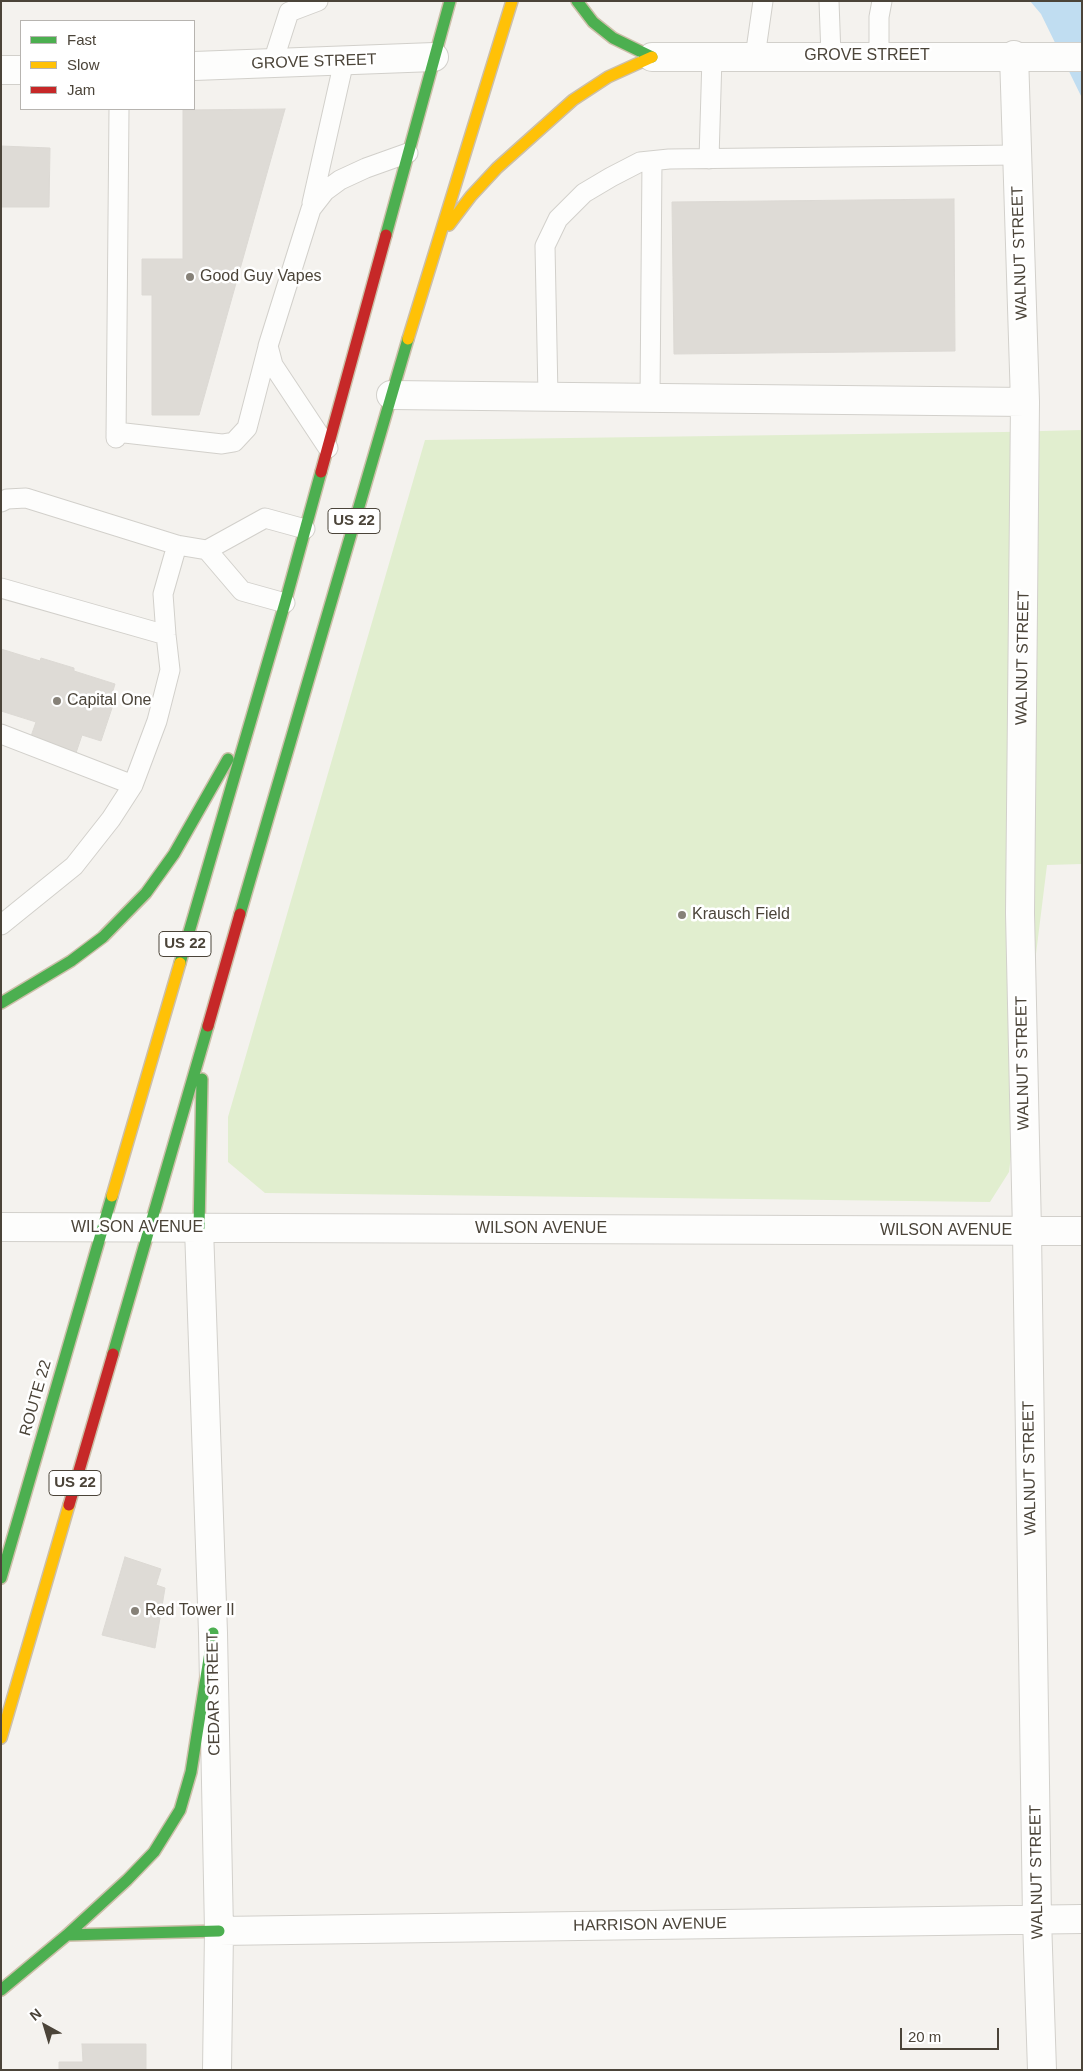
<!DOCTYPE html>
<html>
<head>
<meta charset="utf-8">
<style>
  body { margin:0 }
  #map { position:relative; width:1083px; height:2071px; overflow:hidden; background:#f4f2ee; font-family:Helvetica,sans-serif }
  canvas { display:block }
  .frame { position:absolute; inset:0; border:2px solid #4b4439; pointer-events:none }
  .legend { position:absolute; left:20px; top:20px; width:175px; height:90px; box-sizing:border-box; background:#fff; border:1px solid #b7b4b0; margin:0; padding:6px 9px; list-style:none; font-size:15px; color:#4b4439 }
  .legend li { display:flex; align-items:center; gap:10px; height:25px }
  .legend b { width:25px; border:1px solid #b7b4b0 }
  .north { position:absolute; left:20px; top:2001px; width:50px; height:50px; -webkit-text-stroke:4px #fff; paint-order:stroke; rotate:321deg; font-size:14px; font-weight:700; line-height:20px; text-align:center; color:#4b4439 }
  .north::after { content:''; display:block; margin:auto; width:18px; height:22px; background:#4b4439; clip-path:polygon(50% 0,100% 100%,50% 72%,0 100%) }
  .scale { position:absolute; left:900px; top:2028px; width:99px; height:22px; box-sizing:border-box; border:2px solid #4b4439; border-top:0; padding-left:6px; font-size:15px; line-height:18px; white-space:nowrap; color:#4b4439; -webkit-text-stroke:4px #fff; paint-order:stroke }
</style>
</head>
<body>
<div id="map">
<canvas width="1083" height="2071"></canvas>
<div class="frame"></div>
<ul class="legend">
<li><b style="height:6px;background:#4caf50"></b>Fast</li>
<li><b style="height:6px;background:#ffc107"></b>Slow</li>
<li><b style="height:6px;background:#c62828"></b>Jam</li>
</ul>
<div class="north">N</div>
<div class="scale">20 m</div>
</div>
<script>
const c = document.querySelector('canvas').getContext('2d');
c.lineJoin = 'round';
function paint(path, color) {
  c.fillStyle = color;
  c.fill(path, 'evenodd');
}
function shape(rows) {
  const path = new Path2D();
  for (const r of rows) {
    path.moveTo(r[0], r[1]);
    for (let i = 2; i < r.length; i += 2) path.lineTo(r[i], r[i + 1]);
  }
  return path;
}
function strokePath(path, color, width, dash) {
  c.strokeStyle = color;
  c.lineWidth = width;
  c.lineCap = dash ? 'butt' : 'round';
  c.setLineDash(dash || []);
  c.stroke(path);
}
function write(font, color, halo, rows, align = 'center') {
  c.font = font + ' Helvetica,sans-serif';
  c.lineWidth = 5;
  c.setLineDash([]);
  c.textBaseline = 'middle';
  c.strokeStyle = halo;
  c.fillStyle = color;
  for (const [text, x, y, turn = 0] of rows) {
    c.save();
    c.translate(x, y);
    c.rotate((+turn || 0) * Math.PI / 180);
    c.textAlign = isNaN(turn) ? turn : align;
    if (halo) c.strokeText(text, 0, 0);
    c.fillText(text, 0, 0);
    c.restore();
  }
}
const green = shape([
  [1082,430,1082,864,1047,865,1009,1172,990,1202,265,1193,228,1162,228,1117,425,440,1004,432]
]);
const water = shape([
  [1030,1,1082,1,1082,98,1041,14]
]);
const building = shape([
  [285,109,199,415,152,415,152,295,142,295,142,259,183,259,183,110,285,109],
  [1,146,50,148,49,207,1,207,1,146],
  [954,199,955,351,674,354,672,202,954,199],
  [1,649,40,661,41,658,74,668,74,671,115,684,110,701,114,702,101,741,82,735,76,753,30,739,36,722,1,711,1,649],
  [125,1557,161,1569,156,1585,165,1588,155,1648,102,1635,125,1557],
  [82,2044,146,2044,146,2070,59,2070,59,2062,83,2062,82,2044]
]);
const lane = shape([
  [829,1,831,56],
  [879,56,879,17,882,1],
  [755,57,763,1],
  [272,65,289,12,318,1],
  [709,159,712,57],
  [312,203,344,61],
  [548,396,545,246,558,219,584,193,611,177,640,162,669,159,1017,155],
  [650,397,652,161],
  [116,432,222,444,234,442,247,428,268,347],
  [116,438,119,109],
  [328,448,273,365,268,346,311,209,325,191,340,180,366,168,408,153],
  [1,502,7,499,26,498,177,545,207,550,265,518,305,529],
  [207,550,242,591,285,603],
  [1,588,166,635],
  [1,734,133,785,111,819,74,866,1,925],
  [133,785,157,721,170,670,166,635,163,594,177,545]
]);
const street = shape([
  [1014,55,1025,402,1020,913,1027,1232,1037,1919,1042,2070],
  [652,57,1082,57],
  [194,66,434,57],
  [1,70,21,70],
  [391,395,1025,402],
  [1,1227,1082,1231],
  [199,1228,213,1633,219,1931,217,2070],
  [219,1931,1082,1919]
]);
const fast = shape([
  [577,1,593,22,613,38,652,57],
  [386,235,450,1],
  [240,914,408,339],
  [180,963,285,603,321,472],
  [1,1003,71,961,103,937,146,893,174,854,228,759],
  [199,1228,202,1079],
  [113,1354,208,1026],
  [1,1578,112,1196],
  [67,1935,219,1931],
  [1,1990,67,1935,127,1880,154,1852,180,1810,191,1772,213,1633]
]);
const slow = shape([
  [449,225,471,196,497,168,573,100,608,77,652,57],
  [408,339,512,1],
  [112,1196,180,963],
  [1,1738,69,1505]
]);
const jam = shape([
  [321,472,386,235],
  [208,1026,240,914],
  [69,1505,113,1354]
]);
const markers = [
  [190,277,5,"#868178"],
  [57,701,5,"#868178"],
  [682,915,5,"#868178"],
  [135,1611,5,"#868178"]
];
const shields = [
  [354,521,52],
  [185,944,52],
  [75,1483,52]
];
const shieldNames = [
  ["US 22",354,521],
  ["US 22",185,944],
  ["US 22",75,1483]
];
const streetNames = [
  ["GROVE STREET",867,56],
  ["GROVE STREET",314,62,-2],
  ["WALNUT STREET",1020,253,-92],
  ["WALNUT STREET",1023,658,-89],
  ["WALNUT STREET",1023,1063,-91],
  ["WILSON AVENUE",137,1228],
  ["WILSON AVENUE",541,1229],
  ["WILSON AVENUE",946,1231],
  ["ROUTE 22",36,1398,-74],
  ["WALNUT STREET",1030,1468,-91],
  ["CEDAR STREET",214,1694,-91],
  ["WALNUT STREET",1037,1872,-91],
  ["HARRISON AVENUE",650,1925,-1]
];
const poiNames = [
  ["Good Guy Vapes",200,277],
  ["Capital One",67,701],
  ["Krausch Field",692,915],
  ["Red Tower II",145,1611]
];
paint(green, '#e1eecf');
paint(water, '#c0ddf1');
paint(building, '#dedbd6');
strokePath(building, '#dcd9d4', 1);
strokePath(lane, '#d2d0cb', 21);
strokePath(street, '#d2d0cb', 30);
strokePath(fast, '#ccbfa9', 14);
strokePath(slow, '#ccbfa9', 14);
strokePath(jam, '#ccbfa9', 14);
strokePath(lane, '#fdfdfc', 19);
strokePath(street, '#fdfdfc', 28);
strokePath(fast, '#4caf50', 11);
strokePath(slow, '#ffc107', 11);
strokePath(jam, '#c62828', 11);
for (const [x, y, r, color] of markers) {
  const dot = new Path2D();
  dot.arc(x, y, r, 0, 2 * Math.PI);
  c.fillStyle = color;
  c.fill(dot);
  strokePath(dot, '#fff', 2);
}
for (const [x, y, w] of shields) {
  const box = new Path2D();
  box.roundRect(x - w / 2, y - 12.5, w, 25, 4);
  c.fillStyle = '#fff';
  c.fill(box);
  strokePath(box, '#4b4439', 1);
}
write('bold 15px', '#4b4439', null, shieldNames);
write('16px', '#4b4439', '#fff', streetNames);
write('16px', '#4b4439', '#fff', poiNames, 'left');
</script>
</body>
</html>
